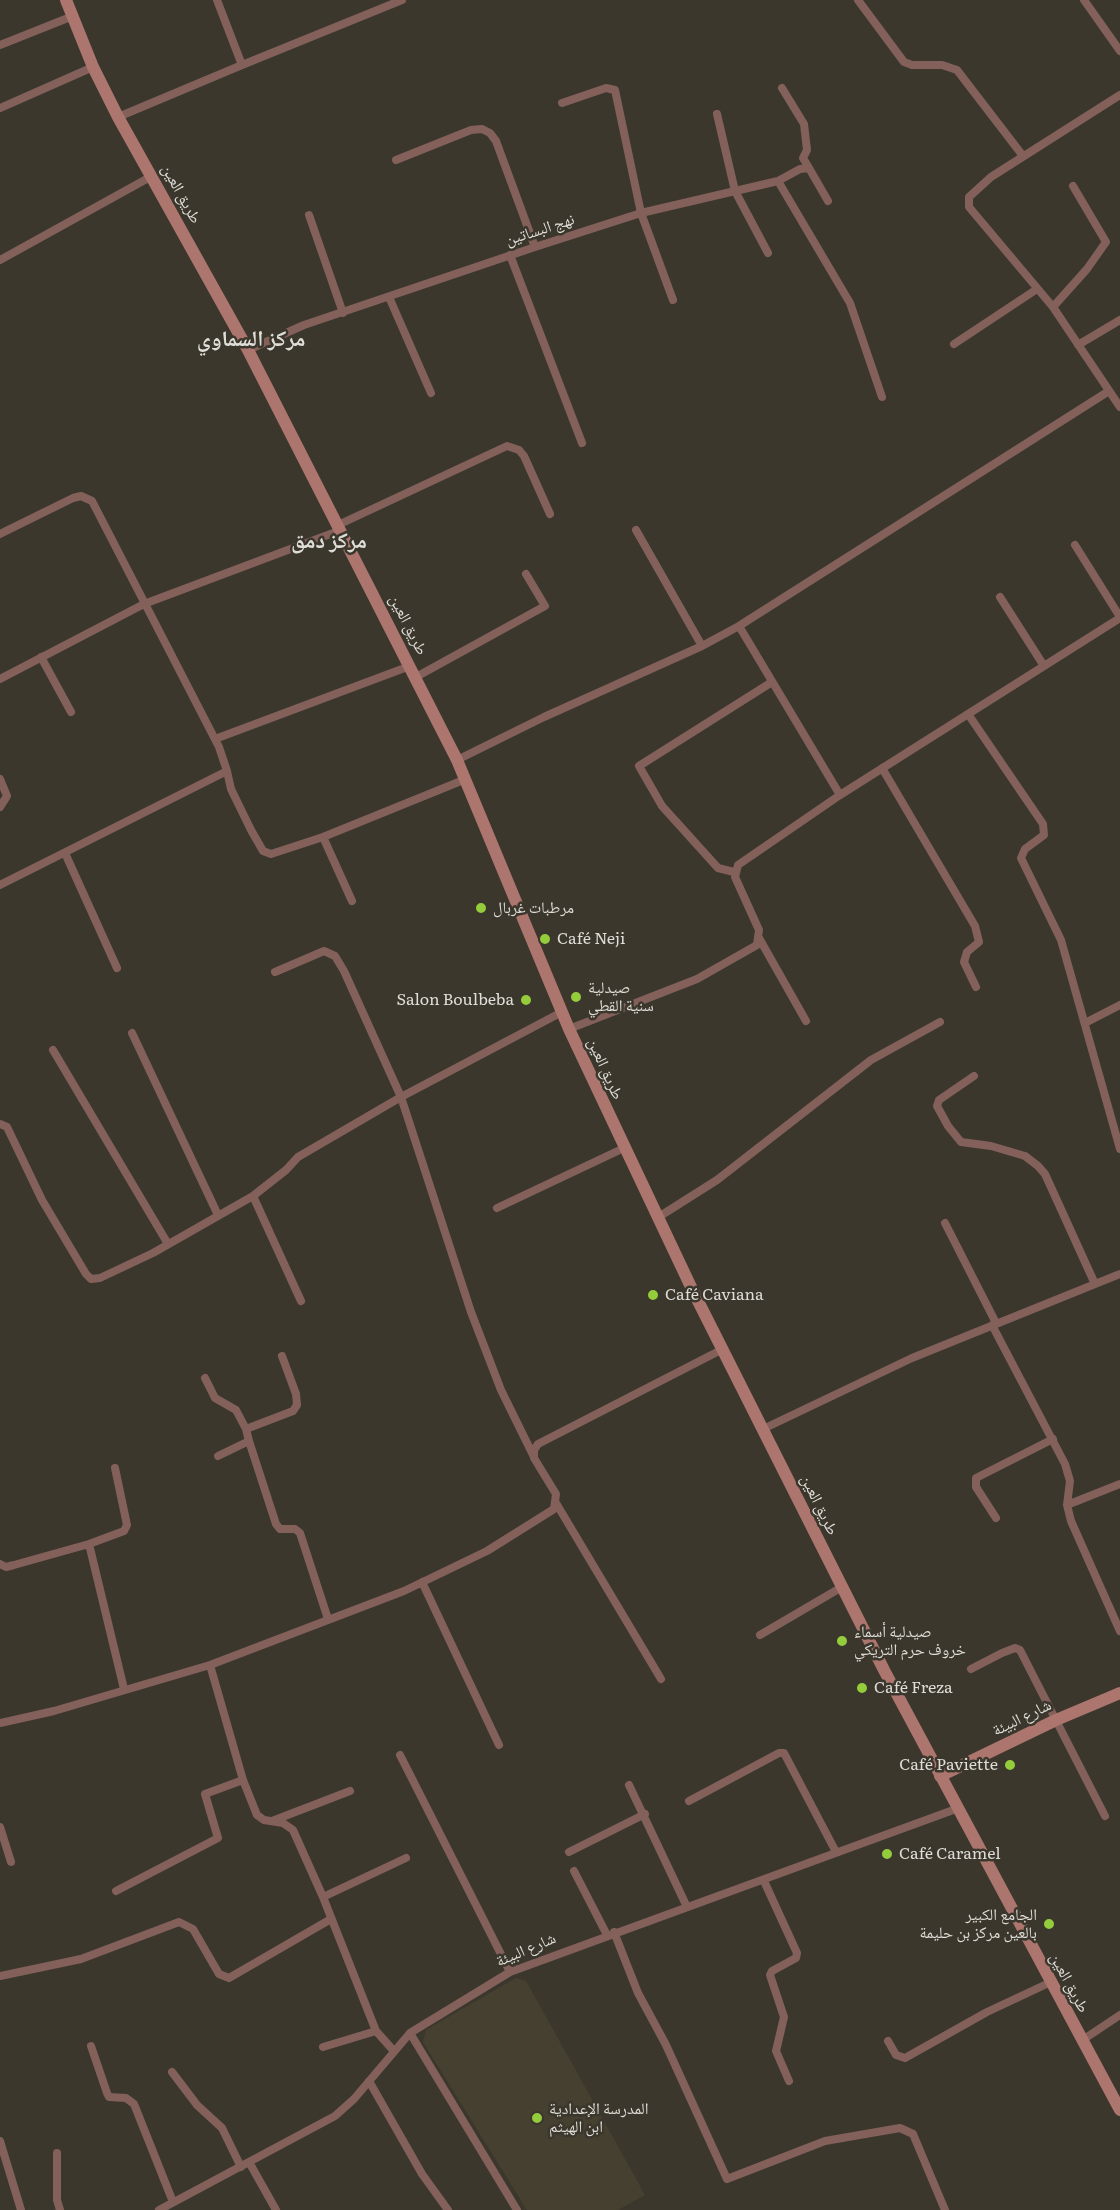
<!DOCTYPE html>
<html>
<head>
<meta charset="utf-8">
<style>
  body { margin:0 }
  canvas { display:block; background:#3b372d }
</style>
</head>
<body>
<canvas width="1120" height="2210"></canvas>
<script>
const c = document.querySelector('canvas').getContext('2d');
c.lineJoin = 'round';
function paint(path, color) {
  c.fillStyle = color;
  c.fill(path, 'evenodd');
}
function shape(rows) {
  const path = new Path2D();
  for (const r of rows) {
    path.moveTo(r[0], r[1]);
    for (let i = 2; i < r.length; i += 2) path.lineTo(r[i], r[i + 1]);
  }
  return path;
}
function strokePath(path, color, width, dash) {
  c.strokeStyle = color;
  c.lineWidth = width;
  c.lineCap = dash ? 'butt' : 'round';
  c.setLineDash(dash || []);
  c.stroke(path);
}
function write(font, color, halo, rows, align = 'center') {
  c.font = font + ' Literata,"Noto Naskh Arabic",serif';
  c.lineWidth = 5;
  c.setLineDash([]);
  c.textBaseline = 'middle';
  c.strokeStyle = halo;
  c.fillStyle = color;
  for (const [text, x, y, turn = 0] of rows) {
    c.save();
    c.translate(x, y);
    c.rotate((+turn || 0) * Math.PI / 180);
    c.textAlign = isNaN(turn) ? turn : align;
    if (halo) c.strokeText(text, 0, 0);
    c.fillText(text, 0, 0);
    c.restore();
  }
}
const built = shape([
  [516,1978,526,1981,645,2195,618,2210,527,2210,423,2042,426,2030]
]);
const street = shape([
  [858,0,904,62,912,65,942,65,957,70,1023,156],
  [1084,0,1120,51],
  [0,45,73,16],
  [242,65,402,0],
  [782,88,804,124,807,150,803,158,809,168],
  [562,103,606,88,615,90,641,213,673,300],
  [0,108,93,67],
  [717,114,735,191,768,253],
  [118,117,242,65,217,0],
  [396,160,471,130,482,129,490,133,496,141,535,247],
  [778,181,850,303,882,397],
  [1073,186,1106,242,1087,269,1053,307,1120,407],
  [309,215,343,313],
  [510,255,582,443],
  [0,260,152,176],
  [389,297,431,393],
  [1053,307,969,207,969,197,991,177,1120,95],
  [954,344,1037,289],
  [1078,345,1120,320],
  [248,350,304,325,535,247,641,213,778,181,800,169,809,168,828,201],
  [338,525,507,446,519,450,524,456,550,514],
  [636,530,702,646],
  [0,534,73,498,81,496,92,501,219,747,227,771],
  [1075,545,1120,617],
  [1000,597,1044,666],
  [739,626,840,795],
  [41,657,71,712],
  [416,677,545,606,526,574],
  [0,679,144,604,341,530],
  [968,714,1043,824,1044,835,1025,849,1021,858,1061,940,1120,1149],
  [215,739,410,666],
  [457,760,544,717,702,646,739,626,1109,391],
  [882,768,975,926,979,942,967,952,964,962,976,987],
  [0,779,7,796,0,807],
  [323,837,352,901],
  [65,853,117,968],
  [734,872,718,868,662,806,639,766,772,682],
  [0,885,227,771,231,789,251,830,263,851,271,854,323,837,466,779],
  [759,938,806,1021],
  [275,972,324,951,335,956,344,971,401,1097,471,1312,501,1390,533,1455],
  [1085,1023,1120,1005],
  [569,1029,697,979,757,945,759,930,735,877,738,865,840,795,1120,618],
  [132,1033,218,1215],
  [53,1050,168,1244],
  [974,1076,939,1100,937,1106,948,1126,961,1142,991,1146,1025,1156,1038,1166,1045,1174,1095,1284],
  [0,1124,7,1127,42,1200,86,1274,91,1279,100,1278,153,1253,253,1196,286,1170,298,1157,401,1097,562,1012],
  [253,1196,301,1301],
  [497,1208,624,1148],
  [657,1218,717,1180,871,1060,940,1022],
  [945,1223,996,1323],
  [992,1325,1065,1464,1070,1481,1067,1505,1071,1521,1120,1631],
  [205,1378,215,1398,236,1410,246,1429],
  [763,1429,912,1358,1120,1274],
  [249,1441,246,1429,293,1411,297,1405,296,1394,282,1356],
  [218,1456,249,1441,276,1524,280,1529,295,1529,300,1533,328,1619],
  [115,1468,127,1525,124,1531,89,1544,124,1689],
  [556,1503,661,1679],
  [1067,1505,1120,1484],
  [996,1518,976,1487,976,1478,1053,1439],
  [0,1564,6,1567,14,1565,89,1544],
  [422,1582,499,1745],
  [760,1635,842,1587],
  [210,1665,243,1780,257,1815,264,1820,283,1823,293,1830,323,1897,376,2031,393,2050],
  [971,1669,1002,1653,1015,1648,1020,1650,1105,1816],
  [0,1723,54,1711,210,1665,404,1591,487,1551,554,1509,556,1494,534,1458,534,1450,538,1444,723,1349],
  [400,1755,510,1972],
  [629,1785,687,1907],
  [689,1801,779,1753,784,1753,836,1852],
  [272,1821,350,1791],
  [0,1827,11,1862],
  [569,1852,645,1814],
  [574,1871,607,1935],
  [764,1881,797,1953,796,1958,772,1971,770,1975,784,2017,776,2051,789,2081],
  [116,1891,218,1838,205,1794,243,1780],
  [323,1897,406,1858],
  [614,1932,638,1993,666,2045,727,2179,825,2141,900,2128,913,2134,945,2210],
  [0,1976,81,1959,179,1922,193,1929,219,1974,229,1978,331,1919],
  [410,2033,517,2210],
  [888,2041,896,2055,905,2058,987,2012,1051,1982],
  [1081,2041,1120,2015],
  [91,2046,107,2093,109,2097,126,2098,134,2104,173,2202],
  [323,2047,376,2031],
  [172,2072,197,2105,222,2128,241,2167],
  [369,2081,422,2174,448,2210],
  [0,2141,21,2210],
  [57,2153,57,2200,60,2210],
  [249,2162,276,2210],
  [159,2210,335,2116,354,2099,410,2033,510,1972,956,1809]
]);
const secondary = shape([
  [66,0,93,67,118,117,248,350,457,760,569,1029,691,1287,884,1670,1120,2110],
  [940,1776,1056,1720,1120,1693]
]);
const markers = [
  [481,908,6,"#94cc3c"],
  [545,939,6,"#94cc3c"],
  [576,997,6,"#94cc3c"],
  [526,1000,6,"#94cc3c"],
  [653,1295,6,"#94cc3c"],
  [842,1641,6,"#94cc3c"],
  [862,1688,6,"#94cc3c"],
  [1010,1765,6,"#94cc3c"],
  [887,1854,6,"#94cc3c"],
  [1049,1924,6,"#94cc3c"],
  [537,2118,6,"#94cc3c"]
];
const streetNames = [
  ["طريق العين",181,194,61],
  ["نهج البساتين",540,230,-18],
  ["طريق العين",408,625,63],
  ["طريق العين",605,1069,66],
  ["طريق العين",819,1505,64],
  ["شارع البيئة",1022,1718,-26],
  ["شارع البيئة",526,1950,-23],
  ["طريق العين",1069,1983,62]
];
const poiNames = [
  ["مرطبات غربال",493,908],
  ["Café Neji",557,939],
  ["صيدلية",588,988],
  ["سنية القطي",588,1006],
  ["Salon Boulbeba",514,1000,"right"],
  ["Café Caviana",665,1295],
  ["صيدلية أسماء",854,1632],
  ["خروف حرم التريكي",854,1650],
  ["Café Freza",874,1688],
  ["Café Paviette",998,1765,"right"],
  ["Café Caramel",899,1854],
  ["الجامع الكبير",1037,1915,"right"],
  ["بالعين مركز بن حليمة",1037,1933,"right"],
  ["المدرسة الإعدادية",549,2109],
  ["ابن الهيثم",549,2127]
];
const districtNames = [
  ["مركز السماوي",251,340],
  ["مركز دمق",329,542]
];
paint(built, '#464030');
strokePath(street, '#83605a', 8);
strokePath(secondary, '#ac756d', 12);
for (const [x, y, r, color] of markers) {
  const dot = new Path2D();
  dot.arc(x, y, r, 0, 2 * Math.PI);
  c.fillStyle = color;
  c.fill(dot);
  strokePath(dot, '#3b372d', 2);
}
write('16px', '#dfddd7', '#3b372d', streetNames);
write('16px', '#dfddd7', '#3b372d', poiNames, 'left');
write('bold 22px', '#dfddd7', '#3b372d', districtNames);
</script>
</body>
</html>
